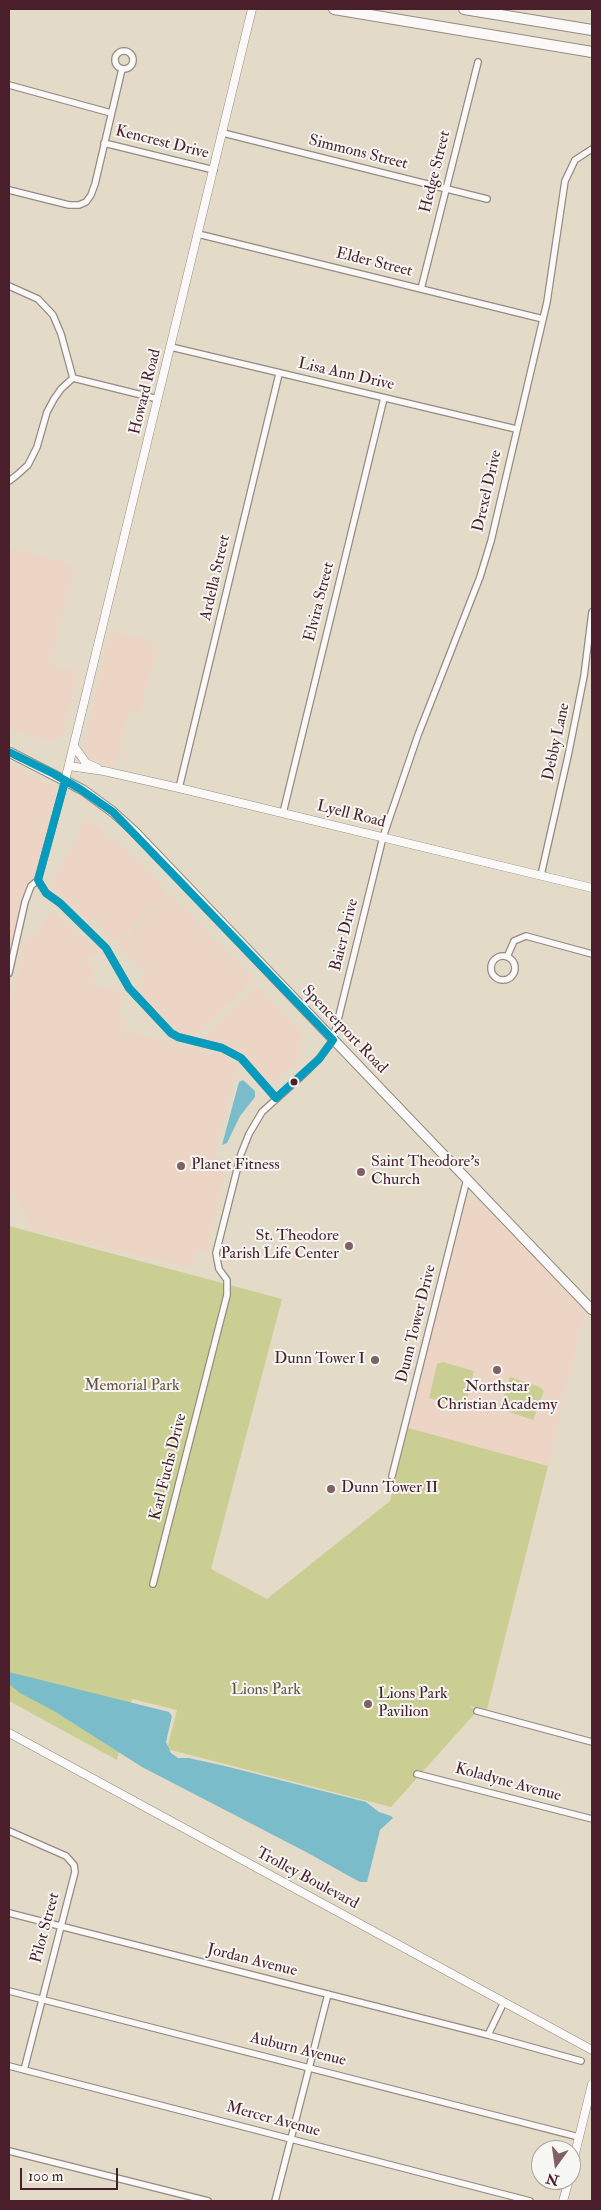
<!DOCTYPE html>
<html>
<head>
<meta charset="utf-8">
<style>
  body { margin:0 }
  #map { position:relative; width:601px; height:2210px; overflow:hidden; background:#e3dac7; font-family:"IM FELL Double Pica",serif }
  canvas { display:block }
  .frame { position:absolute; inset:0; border:10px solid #4a1f2b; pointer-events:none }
  .north { position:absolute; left:531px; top:2140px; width:50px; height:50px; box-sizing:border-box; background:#f6f6f2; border:1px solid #b1a0a2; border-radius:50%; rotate:194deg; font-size:14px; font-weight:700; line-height:20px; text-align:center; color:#4a1f2b }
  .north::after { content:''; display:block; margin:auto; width:18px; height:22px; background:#806062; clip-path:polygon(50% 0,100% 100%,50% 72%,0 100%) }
  .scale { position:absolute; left:20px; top:2168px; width:98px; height:22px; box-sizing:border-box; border:2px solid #4a1f2b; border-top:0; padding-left:6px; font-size:15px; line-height:18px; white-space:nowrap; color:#4a1f2b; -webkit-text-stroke:4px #f6f6f2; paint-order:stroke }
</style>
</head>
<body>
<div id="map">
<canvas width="601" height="2210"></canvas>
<div class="frame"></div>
<div class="north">N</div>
<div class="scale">100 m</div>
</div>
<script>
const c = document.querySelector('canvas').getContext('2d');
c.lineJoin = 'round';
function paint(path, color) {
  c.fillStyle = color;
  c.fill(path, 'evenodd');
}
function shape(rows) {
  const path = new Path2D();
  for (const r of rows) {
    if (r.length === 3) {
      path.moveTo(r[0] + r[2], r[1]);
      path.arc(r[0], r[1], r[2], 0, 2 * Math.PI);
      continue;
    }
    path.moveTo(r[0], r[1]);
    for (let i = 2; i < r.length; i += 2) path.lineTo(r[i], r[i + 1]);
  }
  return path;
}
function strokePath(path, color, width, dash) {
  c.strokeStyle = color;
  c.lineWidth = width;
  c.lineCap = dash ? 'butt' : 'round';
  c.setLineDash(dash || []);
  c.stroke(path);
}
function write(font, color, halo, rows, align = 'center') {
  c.font = font + ' "IM FELL Double Pica",serif';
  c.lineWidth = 4;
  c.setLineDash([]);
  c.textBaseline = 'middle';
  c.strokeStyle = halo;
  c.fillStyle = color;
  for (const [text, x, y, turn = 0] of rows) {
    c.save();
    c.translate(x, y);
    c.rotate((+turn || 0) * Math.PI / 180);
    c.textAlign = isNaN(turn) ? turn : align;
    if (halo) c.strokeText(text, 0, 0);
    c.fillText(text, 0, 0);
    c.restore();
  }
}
const built = shape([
  [9,548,62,561,74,568,50,664,78,672,64,731,59,738,53,741,9,729],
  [110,632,143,638,157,647,155,662,149,679,140,713,128,712,116,766,89,760,83,753],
  [9,763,52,785,56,793,19,943,9,942],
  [87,818,144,866,167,892,116,943,97,923,86,918,50,887],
  [169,893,200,924,147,974,118,945],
  [53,911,99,952,86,959,94,971,93,985,123,993,118,1017,126,1019,122,1030,223,1055,238,1065,214,1156,228,1159,207,1252,196,1250,191,1268,31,1229,9,1185,9,1006,25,944],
  [200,925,254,980,194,1037,178,1033,137,990,139,982],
  [259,986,302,1033,298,1054,303,1058,271,1084,240,1052,224,1045,202,1040],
  [474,1197,585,1311,548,1466,408,1428,466,1202,470,1198]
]);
const green = shape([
  [9,1226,282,1299,211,1569,267,1599,390,1501,408,1428,548,1466,487,1709,469,1706,477,1711,391,1807,167,1749,177,1710,132,1699,117,1760,9,1701],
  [443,1362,474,1371,467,1398,451,1404,429,1398,437,1364],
  [510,1377,540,1387,544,1391,533,1420,509,1412,503,1399]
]);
const water = shape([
  [243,1080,255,1091,255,1097,240,1116,227,1143,222,1145,239,1082],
  [9,1672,169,1712,172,1716,166,1742,171,1753,178,1758,189,1758,229,1767,366,1802,379,1812,391,1816,393,1818,380,1830,367,1882,360,1882,347,1875,308,1853,142,1767,54,1711,20,1693,9,1684]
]);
const street = shape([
  [124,60,9],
  [9,85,111,113],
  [223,133,487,199],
  [104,143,214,170],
  [9,190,69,205,79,205,86,202,91,195,95,184,122,69],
  [198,234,543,319],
  [9,286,38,299,53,315,61,334,73,378,158,399],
  [421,289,478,62],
  [171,347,516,429],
  [9,481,17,475,28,465,37,447,47,412,54,399,61,389,73,378],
  [179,788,279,374],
  [283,813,384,398],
  [541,875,568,756,584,676,592,612],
  [38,880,46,893,60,903,106,948,129,988,171,1033,178,1037,222,1048,241,1058,276,1098],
  [503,968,12],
  [507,957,514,941,526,936,592,954],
  [9,973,25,902,31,886,38,880,65,781],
  [392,1476,467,1179],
  [153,1584,227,1295,227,1280,219,1269,216,1253,241,1154,249,1134,262,1112,305,1073,319,1059,333,1040,383,837,418,735,480,577,491,541,547,302,565,181,575,160,592,149],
  [477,1711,592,1742],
  [417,1774,592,1819],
  [9,1831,66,1856,74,1865,75,1872,24,2070],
  [9,1913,488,2035,581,2061],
  [9,1991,579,2137],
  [488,2035,504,2002],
  [9,2066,530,2201],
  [9,2151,208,2201],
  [275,2201,328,1994]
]);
const secondary = shape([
  [74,746,86,763,97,768],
  [69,766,104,771,179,788,592,888],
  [65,781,252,9],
  [9,1733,592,2050],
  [571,2170,592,2084],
  [563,2201,569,2180]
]);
const primary = shape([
  [9,752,83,790,113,812,135,832,592,1310]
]);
const highway = shape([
  [334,9,592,52],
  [464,9,592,30]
]);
const bus1 = shape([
  [9,752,54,774,80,789,113,812,333,1040,319,1059,276,1098,241,1058,222,1048,178,1037,171,1033,129,988,106,948,60,903,46,893,38,880,65,781]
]);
const markers = [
  [294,1082,4.5,"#4a1f2b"],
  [181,1166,5,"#806062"],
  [361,1172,5,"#806062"],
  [349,1246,5,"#806062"],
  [375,1360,5,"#806062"],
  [497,1370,5,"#806062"],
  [331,1489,5,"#806062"],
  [368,1704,5,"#806062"]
];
const streetNames = [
  ["Kencrest Drive",162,143,14],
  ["Simmons Street",358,153,14],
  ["Hedge Street",436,172,-76],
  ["Elder Street",374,263,14],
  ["Lisa Ann Drive",346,375,13],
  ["Howard Road",146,392,-76],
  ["Drexel Drive",488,491,-77],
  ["Ardella Street",216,578,-77],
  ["Elvira Street",320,602,-76],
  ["Debby Lane",557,742,-78],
  ["Lyell Road",351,815,14],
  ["Baier Drive",345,935,-76],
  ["Spencerport Road",344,1030,46],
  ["Dunn Tower Drive",417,1324,-76],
  ["Karl Fuchs Drive",169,1467,-76],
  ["Koladyne Avenue",508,1783,15],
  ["Trolley Boulevard",307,1879,28],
  ["Pilot Street",46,1928,-75],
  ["Jordan Avenue",252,1961,14],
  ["Auburn Avenue",298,2050,14],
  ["Mercer Avenue",273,2120,15]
];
const poiNames = [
  ["Saint Theodore's",371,1163],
  ["Church",371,1181],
  ["Planet Fitness",191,1166],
  ["St. Theodore",339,1237,"right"],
  ["Parish Life Center",339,1255,"right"],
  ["Dunn Tower I",365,1360,"right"],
  ["Northstar",497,1388,"center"],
  ["Christian Academy",497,1406,"center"],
  ["Dunn Tower II",341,1489],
  ["Lions Park",378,1695],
  ["Pavilion",378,1713]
];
const parkNames = [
  ["Memorial Park",132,1387],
  ["Lions Park",266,1691]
];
paint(built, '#edd5c6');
paint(green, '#cbce92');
paint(water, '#7bbccb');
strokePath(street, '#958a82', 8);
strokePath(secondary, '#958a82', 9);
strokePath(primary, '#958a82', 11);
strokePath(highway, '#958a82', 12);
strokePath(street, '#fbf9f7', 5.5);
strokePath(secondary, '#fbf9f7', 8);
strokePath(primary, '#fbf9f7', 9);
strokePath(highway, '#fbf9f7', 10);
strokePath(bus1, '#079bbe', 8);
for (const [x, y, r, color] of markers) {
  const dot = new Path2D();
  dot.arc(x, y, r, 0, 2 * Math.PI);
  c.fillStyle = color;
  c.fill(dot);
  strokePath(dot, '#f6f6f2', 2);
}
write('16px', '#4a1f2b', '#f6f6f2', streetNames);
write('16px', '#4a1f2b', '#f6f6f2', poiNames, 'left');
write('16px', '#6b513d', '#f6f6f2', parkNames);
</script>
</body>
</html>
